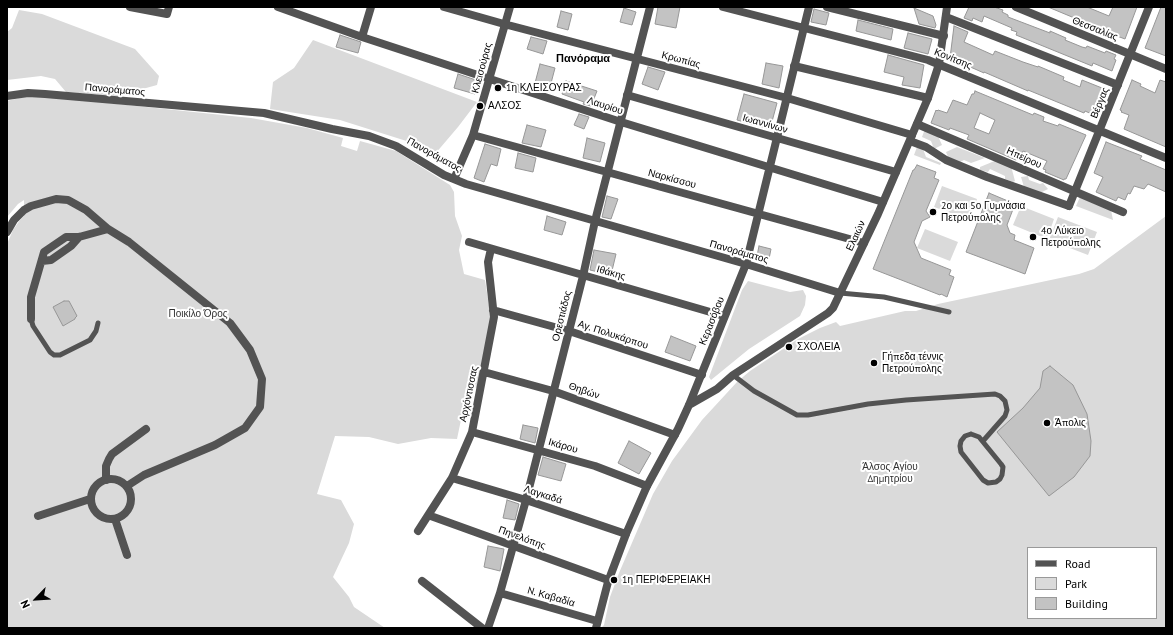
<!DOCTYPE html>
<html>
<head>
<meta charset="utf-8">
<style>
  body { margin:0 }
  #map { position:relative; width:1173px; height:635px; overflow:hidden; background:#fff; font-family:"PT Sans",sans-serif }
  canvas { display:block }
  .frame { position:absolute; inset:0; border:8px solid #000; pointer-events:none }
  .legend { position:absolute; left:1027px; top:547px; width:130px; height:72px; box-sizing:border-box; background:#fff; border:1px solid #999; margin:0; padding:5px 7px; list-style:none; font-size:12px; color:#000 }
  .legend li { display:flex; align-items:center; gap:8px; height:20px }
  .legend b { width:20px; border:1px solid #999 }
  .north { position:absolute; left:16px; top:579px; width:40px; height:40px; -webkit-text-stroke:3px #fff; paint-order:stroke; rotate:245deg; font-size:11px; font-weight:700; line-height:16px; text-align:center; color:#000 }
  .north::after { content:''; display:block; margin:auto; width:14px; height:18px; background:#000; clip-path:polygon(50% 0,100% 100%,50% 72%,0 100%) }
</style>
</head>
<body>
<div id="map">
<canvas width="1173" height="635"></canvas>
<div class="frame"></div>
<ul class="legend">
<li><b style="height:5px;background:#535353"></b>Road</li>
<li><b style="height:11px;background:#dadada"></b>Park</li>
<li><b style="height:11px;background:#c3c3c3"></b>Building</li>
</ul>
<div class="north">N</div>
</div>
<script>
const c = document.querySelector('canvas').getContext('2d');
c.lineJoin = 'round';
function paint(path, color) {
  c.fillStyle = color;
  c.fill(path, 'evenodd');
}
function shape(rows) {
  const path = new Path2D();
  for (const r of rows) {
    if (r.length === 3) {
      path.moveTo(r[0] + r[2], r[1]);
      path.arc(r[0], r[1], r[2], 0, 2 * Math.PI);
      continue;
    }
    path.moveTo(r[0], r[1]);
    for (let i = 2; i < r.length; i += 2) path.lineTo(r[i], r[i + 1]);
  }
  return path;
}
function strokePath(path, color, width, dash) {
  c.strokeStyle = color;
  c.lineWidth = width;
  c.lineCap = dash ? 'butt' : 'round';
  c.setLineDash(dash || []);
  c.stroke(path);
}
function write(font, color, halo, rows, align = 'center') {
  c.font = font + ' "PT Sans",sans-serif';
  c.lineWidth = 4;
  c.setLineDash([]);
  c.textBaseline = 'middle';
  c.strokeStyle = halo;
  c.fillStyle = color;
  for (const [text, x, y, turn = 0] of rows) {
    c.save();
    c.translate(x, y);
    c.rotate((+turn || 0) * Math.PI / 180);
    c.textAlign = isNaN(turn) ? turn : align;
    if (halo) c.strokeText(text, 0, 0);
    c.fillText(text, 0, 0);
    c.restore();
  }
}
const green = shape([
  [19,10,42,14,135,49,159,76,157,85,117,96,66,92,55,79,41,76,7,80,7,32,12,28],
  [313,40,477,102,458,127,435,154,416,144,340,120,270,109,273,82,294,68],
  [41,96,251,118,307,128,343,138,341,146,357,151,360,141,396,151,450,185,454,192,455,216,462,236,459,250,464,274,485,280,491,319,477,388,468,386,457,439,431,438,398,444,369,437,335,436,317,494,341,500,354,524,349,543,333,577,349,597,354,607,385,628,7,628,7,244,13,230,20,220,24,216,24,200,18,204,7,217,7,101,23,97],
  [925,129,937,134,942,145,934,149,931,141,922,137],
  [917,147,923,149,926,157,941,163,940,165,914,155],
  [957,147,985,158,971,163,964,160,960,162,948,157,946,152],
  [997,160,1011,166,1015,181,1013,182,1005,179,1005,176,990,169,988,172,980,170,980,167],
  [1028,176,1029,180,1040,184,1043,183,1048,189,1040,193,1024,187,1021,177],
  [942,186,977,199,970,220,934,207],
  [1080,197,1111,210,1113,220,1076,206],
  [1021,206,1054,219,1047,239,1013,225],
  [1166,216,1166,628,601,628,604,625,610,597,619,573,653,494,672,461,702,420,737,382,750,371,798,339,820,328,836,322,840,326,905,311,916,311,938,304,1079,274,1094,269],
  [1028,548,1156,548,1156,618,1028,618],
  [1058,217,1097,232,1088,255,1049,240],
  [925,229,958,242,950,261,917,248],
  [748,281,790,292,803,290,806,296,805,305,800,316,749,349,711,380,709,377,742,290]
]);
const building = shape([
  [658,7,680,7,676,28,655,24,658,7],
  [969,7,994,7,1003,10,1002,12,1008,15,1008,17,1050,33,1050,31,1066,38,1065,40,1082,47,1086,48,1087,46,1105,53,1106,51,1116,55,1114,59,1116,60,1112,71,1093,63,1092,66,1016,35,1017,32,1011,30,1012,28,984,16,982,22,973,18,972,21,964,18,969,7],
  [1048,7,1087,7,1109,16,1113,7,1137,7,1125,39,1117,36,1116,38,1095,29,1094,31,1082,26,1084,22,1048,7],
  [1161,7,1166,7,1166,56,1145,48,1161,7],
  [624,8,636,12,632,25,620,22,624,8],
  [914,8,933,16,936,25,935,28,919,24,914,8],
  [814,9,829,13,826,25,811,22,814,9],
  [561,11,572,14,568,30,557,27,561,11],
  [858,20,893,29,891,40,856,31,858,20],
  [954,26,968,32,964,42,993,55,995,51,1023,62,1038,67,1038,66,1064,77,1063,80,1080,87,1082,80,1102,88,1100,98,1102,99,1094,115,1085,111,1084,113,1028,90,1028,91,984,72,984,73,950,58,954,26],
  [908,33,932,39,928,54,904,48,908,33],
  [340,35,361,42,358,53,336,47,340,35],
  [531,37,547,41,543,54,527,49,531,37],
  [888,55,924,65,920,88,902,85,904,77,884,72,888,55],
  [766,63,783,66,779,88,762,84,766,63],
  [540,64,555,68,550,87,535,83,540,64],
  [648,67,665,72,658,90,642,84,648,67],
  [458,74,479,81,475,94,454,88,458,74],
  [1132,80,1141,84,1140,86,1155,93,1160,80,1166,82,1166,147,1124,129,1129,115,1121,112,1122,111,1120,110,1132,80],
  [566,81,597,91,591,106,583,104,584,102,562,94,566,81],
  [975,91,1033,115,1034,113,1044,117,1043,121,1058,126,1059,124,1086,135,1066,179,1064,179,1064,180,1045,172,1046,170,1043,169,1047,161,1023,151,1019,158,1016,160,967,139,969,135,950,128,949,130,931,123,936,110,937,111,938,110,947,113,953,100,967,105,972,94,974,94,975,91],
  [980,113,995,120,989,134,974,128,980,113],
  [744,94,777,103,770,129,737,120,744,94],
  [579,114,589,117,584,129,574,125,579,114],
  [527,125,546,130,541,147,522,143,527,125],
  [587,138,605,143,600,162,583,158,587,138],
  [1106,142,1142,156,1140,159,1166,170,1166,192,1148,184,1144,189,1134,186,1130,194,1128,193,1125,200,1118,197,1116,201,1096,192,1103,177,1094,173,1106,142],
  [485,144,501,149,497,166,491,164,484,182,474,178,485,144],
  [518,153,536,158,533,172,515,168,518,153],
  [917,165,936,172,934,178,939,180,926,211,930,217,922,221,914,242,921,258,951,270,949,275,954,277,947,297,941,294,940,295,873,269,913,170,914,170,917,165],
  [989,193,1015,204,1007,225,1010,233,1015,235,1014,240,1034,248,1025,274,966,252,989,193],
  [607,196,618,199,611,219,602,217,607,196],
  [547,216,566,222,562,235,544,230,547,216],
  [759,246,771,249,769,259,757,256,759,246],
  [594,250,616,254,611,275,590,270,594,250],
  [64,301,69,301,77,316,75,318,75,319,63,326,53,307,64,301],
  [671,336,696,346,690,361,665,352,671,336],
  [1050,366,1073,385,1087,414,1091,441,1090,456,1074,477,1049,496,997,432,1023,408,1040,388,1043,371,1050,366],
  [523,425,538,428,535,443,520,439,523,425],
  [629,441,651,453,639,474,618,463,629,441],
  [543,457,566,464,561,481,538,475,543,457],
  [507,500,519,504,515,520,503,518,507,500],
  [488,546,504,549,500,571,484,567,488,546]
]);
const service = shape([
  [840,293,884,297,949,312],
  [31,319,33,326,50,352,54,355,60,355,90,340,96,331,98,323],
  [733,375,754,391,797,415,808,415,868,404,906,400,995,394,1000,396,1005,401,1007,410,1005,416,983,441],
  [971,434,979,437,1001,464,1003,467,1002,475,1000,479,996,482,988,483,983,480,961,452,960,446,961,441,965,436,971,434]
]);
const pedestrian = shape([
  [946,17,1118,85],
  [794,66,928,98],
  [627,95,896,172],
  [917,124,1123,212],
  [910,141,926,147,946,160,987,177,1069,206],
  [106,480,106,466,109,459,112,454,146,429]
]);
const minor = shape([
  [130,7,167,14,169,7],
  [278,7,362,37,621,122,883,202],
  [444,7,504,24,787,98,912,135],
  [723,7,928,60,1166,158],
  [827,7,944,36],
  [1016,7,1166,69],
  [362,37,371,7],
  [7,96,28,93,45,94,264,113,332,129,369,136,396,146,444,175,466,184,746,264,809,7],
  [473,135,864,243],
  [454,179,473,135,510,7],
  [1069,206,1149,7],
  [7,232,14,220,24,210,31,206,56,199,68,200,86,210,108,229,129,242,230,323,250,350,262,379,260,407,245,428,215,445,144,475,127,486],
  [469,242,724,316],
  [42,261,51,260,71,246,79,237],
  [493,310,569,331,702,375],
  [31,319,31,297,44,252,66,237,79,237,108,229],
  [484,372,553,391,675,435],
  [472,432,595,466,647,486],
  [452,478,526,500,626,534],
  [111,499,20],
  [428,515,608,580],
  [38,516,90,499],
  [115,519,127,555],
  [418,531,452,478,472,432,494,317,488,262,491,249],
  [422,581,482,628],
  [500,593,597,621],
  [488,628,500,593,526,500,583,276,595,221,650,7]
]);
const tertiary = shape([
  [689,405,717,389,733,375,828,313,833,308,878,214,928,98,939,64,947,7],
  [596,628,608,582,626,534,647,486,678,429,689,405,746,264,840,293]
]);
const markers = [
  [498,88,4,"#000"],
  [480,106,4,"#000"],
  [933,212,4,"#000"],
  [1033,237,4,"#000"],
  [789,347,4,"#000"],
  [874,363,4,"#000"],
  [1047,423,4,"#000"],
  [614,580,4,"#000"]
];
const streetNames = [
  ["Θεσσαλίας",1095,29,22],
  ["Κονίτσης",953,59,22],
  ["Κρωπίας",681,60,15],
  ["Κλεισούρας",482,68,-75],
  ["Πανοράματος",115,90,5],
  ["Βέργας",1100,103,-68],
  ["Λαυρίου",605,106,18],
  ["Ιωαννίνων",765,124,16],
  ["Πανοράματος",434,155,29],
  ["Ηπείρου",1024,158,24],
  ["Ναρκίσσου",672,179,15],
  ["Ελαιών",856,236,-65],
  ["Πανοράματος",739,252,16],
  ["Ιθάκης",611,273,16],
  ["Ορεστιάδος",562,316,-76],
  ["Κερασόβου",712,321,-68],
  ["Αγ. Πολυκάρπου",613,335,18],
  ["Θηβών",584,391,19],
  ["Αρχόντισσας",469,394,-78],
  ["Ικάρου",563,446,16],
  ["Λαγκαδά",543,495,18],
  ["Πηνελόπης",522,538,20],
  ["N. Καβαδία",551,597,16]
];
const poiNames = [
  ["1η ΚΛΕΙΣΟΥΡΑΣ",506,88],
  ["ΑΛΣΟΣ",488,106],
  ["2ο και 5ο Γυμνάσια",941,206],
  ["Πετρούπολης",941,218],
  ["4ο Λύκειο",1041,231],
  ["Πετρούπολης",1041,243],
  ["ΣΧΟΛΕΙΑ",797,347],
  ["Γήπεδα τέννις",882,357],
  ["Πετρούπολης",882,369],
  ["Άπολις",1055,423],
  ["1η ΠΕΡΙΦΕΡΕΙΑΚΗ",622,580]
];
const parkNames = [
  ["Ποικίλο Όρος",198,314],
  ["Άλσος Αγίου",890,467],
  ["Δημητρίου",890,479]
];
const neighbourhoodNames = [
  ["Πανόραμα",583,59]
];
paint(green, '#dadada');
paint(building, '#c3c3c3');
strokePath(building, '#979797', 1);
strokePath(service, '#535353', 5);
strokePath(pedestrian, '#535353', 8);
strokePath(minor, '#535353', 8);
strokePath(tertiary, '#535353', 8);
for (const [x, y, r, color] of markers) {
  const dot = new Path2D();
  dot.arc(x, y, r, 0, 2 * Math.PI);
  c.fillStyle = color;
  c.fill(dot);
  strokePath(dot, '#fff', 1.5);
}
write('10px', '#000', '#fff', streetNames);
write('10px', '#000', '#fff', poiNames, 'left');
write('10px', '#313131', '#fff', parkNames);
write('bold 11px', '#000', '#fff', neighbourhoodNames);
</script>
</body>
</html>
